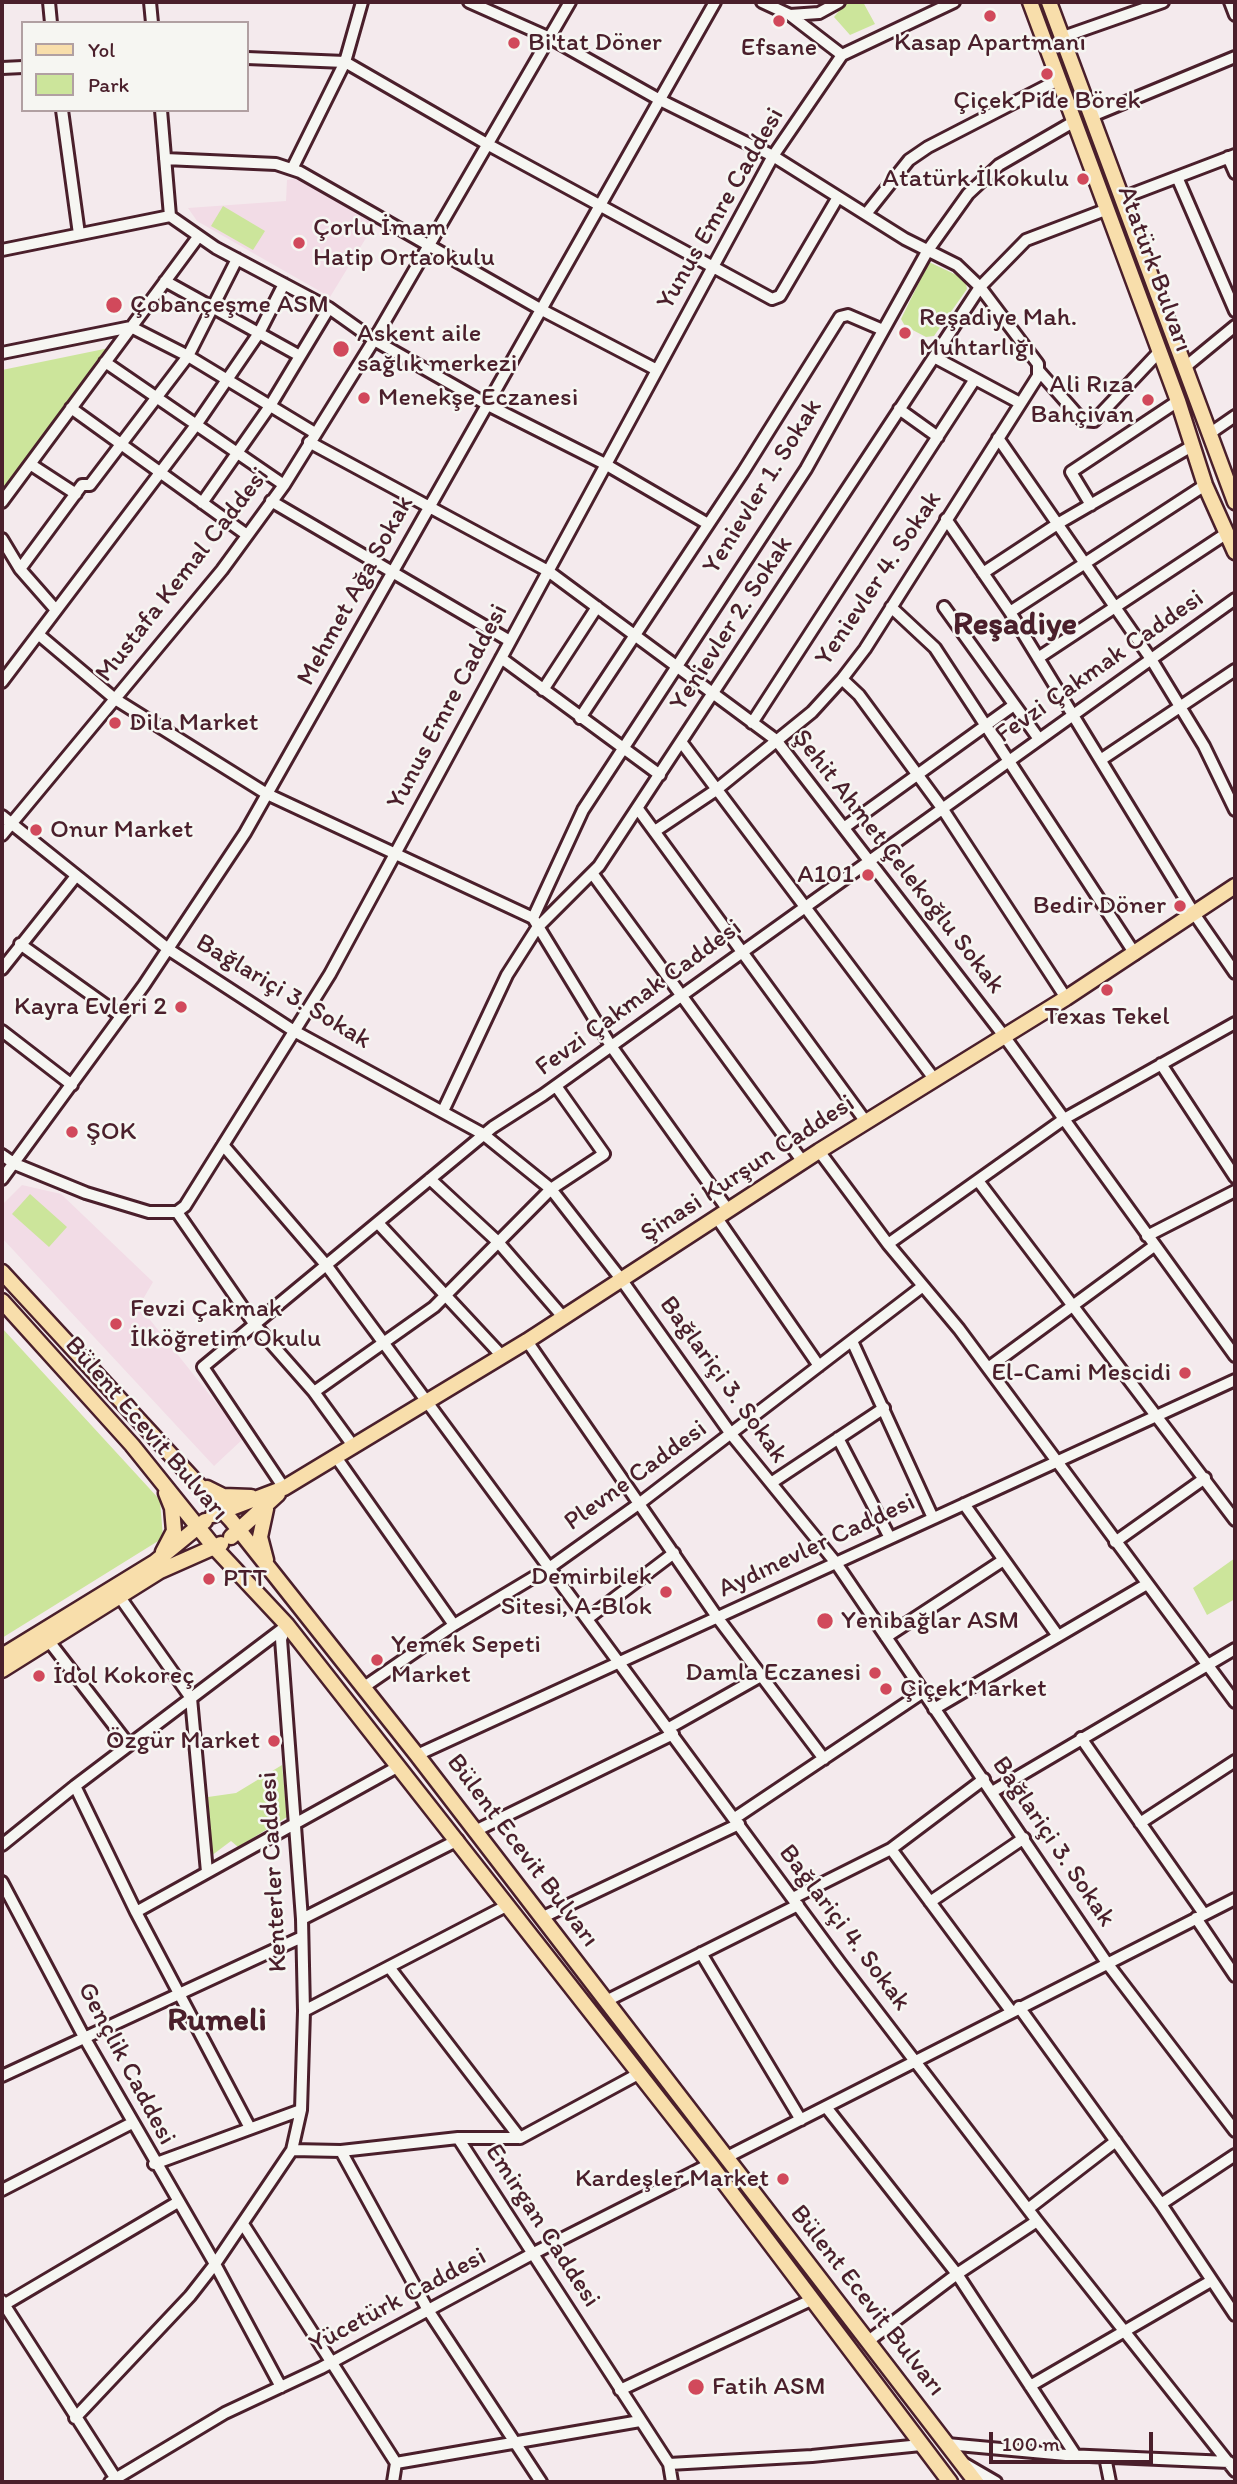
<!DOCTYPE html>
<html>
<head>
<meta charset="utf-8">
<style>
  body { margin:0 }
  #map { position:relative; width:1237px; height:2484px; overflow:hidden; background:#f4eaed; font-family:Itim,sans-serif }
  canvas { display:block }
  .frame { position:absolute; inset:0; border:4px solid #4a1f2b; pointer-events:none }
  .legend { position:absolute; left:21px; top:21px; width:228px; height:91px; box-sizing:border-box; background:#f6f6f2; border:2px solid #b1a0a2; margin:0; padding:9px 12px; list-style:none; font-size:21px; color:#4a1f2b }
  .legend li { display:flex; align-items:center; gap:14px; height:35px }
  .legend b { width:35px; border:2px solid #b1a0a2 }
  .scale { position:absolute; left:989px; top:2432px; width:164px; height:32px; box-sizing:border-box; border:4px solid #4a1f2b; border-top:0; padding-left:9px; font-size:21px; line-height:24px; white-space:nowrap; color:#4a1f2b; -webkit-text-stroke:5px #f6f6f2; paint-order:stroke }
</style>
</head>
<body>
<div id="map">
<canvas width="1237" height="2484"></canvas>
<div class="frame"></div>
<ul class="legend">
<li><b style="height:9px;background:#f8deab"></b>Yol</li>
<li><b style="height:19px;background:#cce59b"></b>Park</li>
</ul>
<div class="scale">100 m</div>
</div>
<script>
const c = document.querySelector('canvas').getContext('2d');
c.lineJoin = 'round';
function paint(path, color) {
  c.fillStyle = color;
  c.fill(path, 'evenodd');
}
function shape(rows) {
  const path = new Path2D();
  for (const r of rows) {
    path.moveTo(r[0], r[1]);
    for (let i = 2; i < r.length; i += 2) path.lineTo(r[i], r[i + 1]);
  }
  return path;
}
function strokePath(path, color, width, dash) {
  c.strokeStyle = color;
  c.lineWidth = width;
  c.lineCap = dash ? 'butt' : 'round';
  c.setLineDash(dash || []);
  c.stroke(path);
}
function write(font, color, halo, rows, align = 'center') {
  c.font = font + ' Itim,sans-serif';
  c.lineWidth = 5;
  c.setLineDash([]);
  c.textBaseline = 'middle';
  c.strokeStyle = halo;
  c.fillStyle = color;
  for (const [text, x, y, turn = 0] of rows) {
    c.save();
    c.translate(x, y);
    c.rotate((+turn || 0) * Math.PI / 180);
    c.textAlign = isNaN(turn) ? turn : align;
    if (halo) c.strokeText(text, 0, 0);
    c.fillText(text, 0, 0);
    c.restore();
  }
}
const built = shape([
  [298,178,377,220,330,297,197,221,188,208,286,201,287,180],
  [22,1185,61,1194,153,1282,139,1306,244,1438,214,1466,2,1238,2,1205]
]);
const green = shape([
  [846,2,863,2,875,24,850,35,834,17],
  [223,206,265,231,253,250,211,226],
  [929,262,965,279,967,289,934,336,926,337,905,326,901,319],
  [109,348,2,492,2,370],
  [30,1194,67,1227,49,1247,12,1214],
  [2,1328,160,1500,163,1538,2,1638],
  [1235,1558,1235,1599,1207,1615,1193,1588],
  [282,1765,287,1817,238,1847,231,1841,211,1856,208,1797,236,1793]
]);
const minor = shape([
  [49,2,51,23],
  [150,2,152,23],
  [469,2,550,38,660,100,773,156,905,239,957,265,980,287,1038,364,1038,370,1082,420,1094,421,1159,352],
  [762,2,790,15,842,55],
  [1230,2,1235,15],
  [790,15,819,13,839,2],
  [1063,37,1163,2],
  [247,58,345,62,487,144,772,299,780,296,838,197],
  [2,68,23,67],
  [62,110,79,234],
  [161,110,170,216,216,248,329,308,374,340,488,405,605,464,708,524],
  [1092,116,1235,57],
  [1228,157,1235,173],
  [165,159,276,164,300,172,542,310,657,370],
  [292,169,345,62,362,2],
  [1177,177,1235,311],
  [1122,198,1235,155],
  [866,214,909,160,928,147,1060,79],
  [2,250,170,216],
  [165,281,300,356],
  [2,353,131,327,188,356,315,433],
  [934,357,1020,403],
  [105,362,284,485],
  [1184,368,1235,326],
  [71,408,247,535],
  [899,409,938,437],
  [1209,434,1235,416],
  [998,438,1151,659,1204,746,1235,810],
  [309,442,548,571,776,740,1004,1036,1235,1356],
  [30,464,76,494],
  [271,501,510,641],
  [2,502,198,237],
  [202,503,270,406,329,308],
  [1091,505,1071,472,1178,401],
  [946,519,1010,612,1195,915,1235,973],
  [2,539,20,569,56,610],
  [20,569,82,485,90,485,188,356,237,259],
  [983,573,1059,523,1192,446],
  [891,607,935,648,1135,954],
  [944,607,1039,739],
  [1010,612,1205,485],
  [38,634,115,699,267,794,533,918,611,1046,728,1210],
  [501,658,660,775],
  [1038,658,1227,533],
  [842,679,859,695,942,808,1066,998],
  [2,682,196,425,259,333,284,284],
  [543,690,597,607],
  [580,718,743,472,840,317,848,315,883,330],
  [752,723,975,379],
  [682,743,935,1080],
  [1102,759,1235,670],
  [638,809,866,1122],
  [2,816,168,949,294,1031,483,1134,551,1189,621,1279,731,1434,836,1563,1107,1963,1235,2131],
  [845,827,1014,705],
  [655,831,716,790,812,712,842,679,865,649,1038,376,1038,370],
  [2,835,222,570,284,485,374,340,570,2],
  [592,873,803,1162],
  [533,918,583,810,806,469,928,250,968,194,999,165,1075,121],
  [20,944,121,1016],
  [2,969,76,876],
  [2,1031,72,1085],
  [1161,1064,1235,1177],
  [443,1111,507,975,537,928,599,866,980,287,1026,240,1105,210],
  [223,1145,327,1266,840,1963,1037,2221,1235,2471],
  [819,1151,888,1244,959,1329,1235,1702],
  [2,1155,15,1164,86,1193,149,1212,177,1212,185,1206,330,974,773,156,842,55,954,2],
  [2,1179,144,985,245,833,715,2],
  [430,1179,498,1242,563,1317],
  [979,1182,1235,1520],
  [177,1212,255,1325,314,1392,354,1447],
  [717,1218,819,1366],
  [378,1223,502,1356],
  [1147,1236,1235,1191],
  [888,1244,1064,1119,1235,1023],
  [527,1341,717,1617,824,1759],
  [852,1341,933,1518],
  [988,1368,1154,1246],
  [314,1392,434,1307,551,1189,604,1154,556,1086],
  [838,1438,890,1538],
  [336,1457,454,1625],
  [771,1483,884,1408],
  [284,1488,203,1367,493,1127,543,1095,1235,599],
  [964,1504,1058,1636],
  [1115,1542,1205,1478],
  [117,1593,191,1698,207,1872],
  [587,1619,674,1553],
  [45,1636,129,1745],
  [886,1637,1002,1561],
  [364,1687,454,1625,549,1568,640,1503,923,1286],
  [934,1709,1147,1584],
  [669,1728,761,1676],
  [1081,1738,1204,1914],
  [417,1755,1235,1380],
  [75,1786,136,1912,250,2128],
  [992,1792,1235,1649],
  [735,1818,923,1692],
  [1140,1823,1235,1761],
  [475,1831,673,1734],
  [2,1845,75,1786,285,1627],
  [891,1849,1011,2011],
  [2,1882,84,2037,215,2264,281,2387],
  [793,1898,891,1849,984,1779],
  [930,1902,1024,1838],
  [136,1912,399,1766],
  [541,1918,739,1824],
  [1196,1918,1235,1976],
  [302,1919,458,1840],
  [701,1953,801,2120],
  [389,1967,520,2138,640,2073],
  [606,2001,798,1905],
  [1019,2007,1161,2204,1235,2315],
  [304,2011,508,1905],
  [2,2076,302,1937],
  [826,2107,957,2274,1076,2456],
  [458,2138,520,2138],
  [292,2150,341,2151,458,2138,669,2464,672,2482],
  [341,2151,428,2310,541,2482],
  [727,2157,1235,1899],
  [154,2164,301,2110],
  [2,2190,132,2123],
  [1161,2204,1235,2155],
  [1028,2209,1116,2141],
  [243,2224,396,2463,393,2482],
  [2,2301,116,2479],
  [2,2306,178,2202],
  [867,2342,957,2274,1037,2221],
  [1030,2386,1211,2281],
  [620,2390,811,2300],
  [75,2418,190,2296,215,2264,292,2150,301,2110,304,2011,302,1919,281,1639,287,1625],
  [947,2444,1066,2455,1229,2462],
  [1105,2457,1110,2482],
  [396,2463,640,2421],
  [669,2464,812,2456,921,2445],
  [965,2464,996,2482],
  [110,2482,225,2413,321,2368,532,2254,710,2164]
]);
const major = shape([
  [1030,2,1178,401,1205,485,1235,552],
  [1049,2,1235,502],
  [2,1272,231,1520,417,1755,976,2482],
  [2,1301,132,1445,214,1547,287,1625,710,2164,950,2482],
  [207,1488,223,1496,251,1497],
  [266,1509,260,1537,266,1560],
  [213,1515,284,1488,527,1341,819,1151,1066,998,1235,886],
  [231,1537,278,1494],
  [163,1552,174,1531,172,1508,166,1493],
  [2,1656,155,1562,205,1521],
  [2,1670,160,1571,221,1544]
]);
const markers = [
  [990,16,7,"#d1495b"],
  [779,21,7,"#d1495b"],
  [514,43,7,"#d1495b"],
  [1047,74,7,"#d1495b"],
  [1083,179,7,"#d1495b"],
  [299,243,7,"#d1495b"],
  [114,305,9,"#d1495b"],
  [905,333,7,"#d1495b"],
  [341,349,9,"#d1495b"],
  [364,398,7,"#d1495b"],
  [1148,400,7,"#d1495b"],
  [115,723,7,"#d1495b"],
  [36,830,7,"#d1495b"],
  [868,875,7,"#d1495b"],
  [1180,906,7,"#d1495b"],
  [1107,990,7,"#d1495b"],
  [181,1007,7,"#d1495b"],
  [72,1132,7,"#d1495b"],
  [116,1324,7,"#d1495b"],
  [1185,1373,7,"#d1495b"],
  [209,1579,7,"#d1495b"],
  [666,1592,7,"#d1495b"],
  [825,1621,9,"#d1495b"],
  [377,1660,7,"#d1495b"],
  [875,1673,7,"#d1495b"],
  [39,1676,7,"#d1495b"],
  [886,1689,7,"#d1495b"],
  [274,1741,7,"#d1495b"],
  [783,2179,7,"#d1495b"],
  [696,2387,9,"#d1495b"]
];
const poiNames = [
  ["Bi'tat Döner",528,43],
  ["Kasap Apartmanı",990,43,"center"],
  ["Efsane",779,48,"center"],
  ["Çiçek Pide Börek",1047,101,"center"],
  ["Atatürk İlkokulu",1069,179,"right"],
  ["Çorlu İmam",313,228],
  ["Hatip Ortaokulu",313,258],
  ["Çobançeşme ASM",130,305],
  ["Reşadiye Mah.",919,318],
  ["Muhtarlığı",919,348],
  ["Askent aile",357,334],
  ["sağlık merkezi",357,364],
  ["Ali Rıza",1134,385,"right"],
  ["Bahçivan",1134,415,"right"],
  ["Menekşe Eczanesi",378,398],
  ["Dila Market",129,723],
  ["Onur Market",50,830],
  ["A101",854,875,"right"],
  ["Bedir Döner",1166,906,"right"],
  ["Kayra Evleri 2",167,1007,"right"],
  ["Texas Tekel",1107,1017,"center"],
  ["ŞOK",86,1132],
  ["Fevzi Çakmak",130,1309],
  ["İlköğretim Okulu",130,1339],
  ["El-Cami Mescidi",1171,1373,"right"],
  ["Demirbilek",652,1577,"right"],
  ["Sitesi, A-Blok",652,1607,"right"],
  ["PTT",223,1579],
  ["Yenibağlar ASM",841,1621],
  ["Yemek Sepeti",391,1645],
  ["Market",391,1675],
  ["Damla Eczanesi",861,1673,"right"],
  ["İdol Kokoreç",53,1676],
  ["Çiçek Market",900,1689],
  ["Özgür Market",260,1741,"right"],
  ["Kardeşler Market",769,2179,"right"],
  ["Fatih ASM",712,2387]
];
const streetNames = [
  ["Yunus Emre Caddesi",721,209,-60],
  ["Atatürk Bulvarı",1154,269,70],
  ["Yenievler 1. Sokak",763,487,-58],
  ["Mustafa Kemal Caddesi",183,575,-52],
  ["Yenievler 4. Sokak",879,579,-56],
  ["Mehmet Ağa Sokak",356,591,-61],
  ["Yenievler 2. Sokak",732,624,-57],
  ["Fevzi Çakmak Caddesi",1100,667,-35],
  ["Yunus Emre Caddesi",448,707,-62],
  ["Şehit Ahmet Çelekoğlu Sokak",898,862,52],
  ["Bağlariçi 3. Sokak",283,992,31],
  ["Fevzi Çakmak Caddesi",639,998,-36],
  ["Şinasi Kurşun Caddesi",748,1169,-33],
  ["Bağlariçi 3. Sokak",723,1380,54],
  ["Bülent Ecevit Bulvarı",146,1429,49],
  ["Plevne Caddesi",636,1476,-36],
  ["Aydınevler Caddesi",817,1546,-25],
  ["Bağlariçi 3. Sokak",1053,1842,56],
  ["Bülent Ecevit Bulvarı",522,1851,53],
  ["Kenterler Caddesi",274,1872,-93],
  ["Bağlariçi 4. Sokak",844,1928,53],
  ["Gençlik Caddesi",126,2064,62],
  ["Emirgan Caddesi",542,2226,57],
  ["Yücetürk Caddesi",398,2301,-28],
  ["Bülent Ecevit Bulvarı",867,2301,52]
];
const districtNames = [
  ["Reşadiye",1015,626],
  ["Rumeli",217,2022]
];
paint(built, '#f2dce6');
paint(green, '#cce59b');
strokePath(minor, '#4a1f2b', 16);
strokePath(major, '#4a1f2b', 19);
strokePath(minor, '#f6f6f2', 10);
strokePath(major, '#f8deab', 14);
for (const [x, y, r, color] of markers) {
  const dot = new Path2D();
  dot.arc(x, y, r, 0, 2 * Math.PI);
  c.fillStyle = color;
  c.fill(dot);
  strokePath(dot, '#f6f6f2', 2.5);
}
write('26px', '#4a1f2b', '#f6f6f2', poiNames, 'left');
write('26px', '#4a1f2b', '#f6f6f2', streetNames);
write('bold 33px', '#4a1f2b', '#f6f6f2', districtNames);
</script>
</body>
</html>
